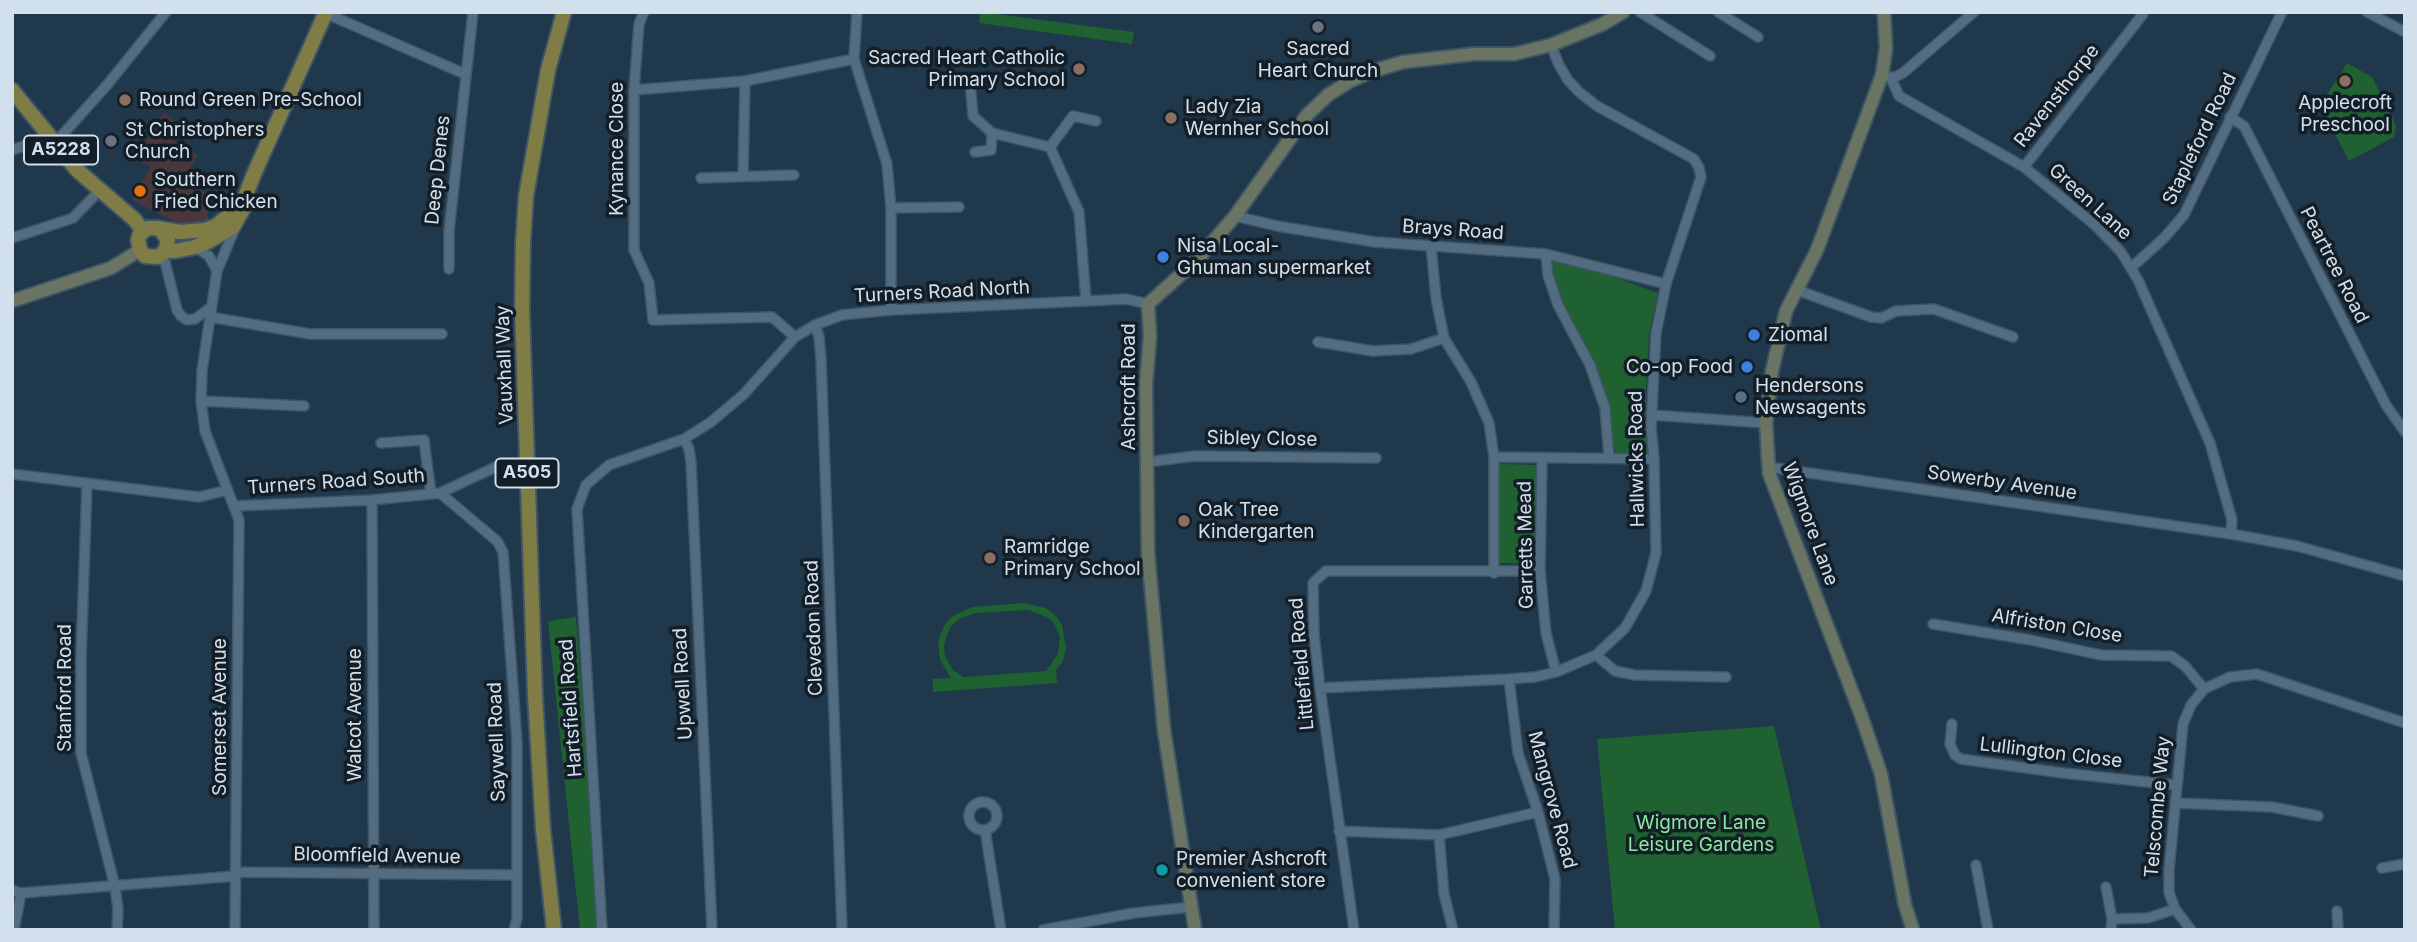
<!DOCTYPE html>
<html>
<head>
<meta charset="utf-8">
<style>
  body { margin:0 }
  #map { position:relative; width:2417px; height:942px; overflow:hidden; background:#20384c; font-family:Inter,sans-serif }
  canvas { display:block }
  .frame { position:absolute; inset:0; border:14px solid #d2e0ed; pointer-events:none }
</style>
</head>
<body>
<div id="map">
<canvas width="2417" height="942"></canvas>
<div class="frame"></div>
</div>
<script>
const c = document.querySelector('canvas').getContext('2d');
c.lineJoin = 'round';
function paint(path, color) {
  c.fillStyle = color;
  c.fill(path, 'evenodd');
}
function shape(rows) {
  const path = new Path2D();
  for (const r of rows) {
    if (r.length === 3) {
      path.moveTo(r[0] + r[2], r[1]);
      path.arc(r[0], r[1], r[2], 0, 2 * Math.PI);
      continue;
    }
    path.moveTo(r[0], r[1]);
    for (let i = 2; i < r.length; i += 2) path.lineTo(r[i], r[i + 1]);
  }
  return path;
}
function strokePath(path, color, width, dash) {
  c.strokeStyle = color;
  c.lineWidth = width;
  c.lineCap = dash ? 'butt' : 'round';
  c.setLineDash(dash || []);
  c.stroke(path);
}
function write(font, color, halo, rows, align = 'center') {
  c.font = font + ' Inter,sans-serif';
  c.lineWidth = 7;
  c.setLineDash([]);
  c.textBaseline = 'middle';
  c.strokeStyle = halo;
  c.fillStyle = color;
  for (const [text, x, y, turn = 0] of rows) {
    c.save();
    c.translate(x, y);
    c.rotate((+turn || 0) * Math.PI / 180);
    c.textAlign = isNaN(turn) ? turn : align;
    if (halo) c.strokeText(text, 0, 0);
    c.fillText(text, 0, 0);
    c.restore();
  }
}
const commercial = shape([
  [164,112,181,126,173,140,197,155,187,175,203,183,199,190,207,193,208,220,191,224,175,222,132,200,150,167,135,158]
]);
const green = shape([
  [980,12,1134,32,1132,44,979,23],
  [2347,63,2372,77,2396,125,2394,137,2349,161,2320,106],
  [1552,259,1617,278,1658,293,1649,334,1646,388,1648,453,1615,453,1609,409,1562,304,1553,278],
  [1500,464,1537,465,1534,564,1500,563],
  [1024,603,1046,608,1056,616,1062,625,1066,648,1063,661,1056,670,1057,683,933,692,933,679,951,678,940,660,938,641,945,624,953,616,972,607],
  [1028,610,1047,617,1053,622,1060,637,1058,654,1046,671,963,677,953,670,945,656,944,647,946,637,951,626,961,618,976,613],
  [576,617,591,807,597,930,580,930,548,621],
  [1774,726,1821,930,1615,930,1597,739]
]);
const street = shape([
  [644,12,639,24,634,90,634,250,649,283,653,320,772,317,795,337],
  [857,12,854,59,887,164,891,208,891,310],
  [1640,12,1710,56],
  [1718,12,1758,37],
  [2367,12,2405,32],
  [325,13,465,74],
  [1887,77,1895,77,1903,73,1974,12],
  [1891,78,1899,96,2024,167,2095,225,2121,252,2138,280,2210,443,2232,520,2231,534],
  [970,81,973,116,992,133,1050,147,1079,212,1086,301],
  [634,90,745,81,854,59],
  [2230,117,2244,126,2386,405,2405,432],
  [55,143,107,85,166,12],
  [1050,147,1073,116,1096,121],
  [12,150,32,143,48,135],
  [975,152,991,150,992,133],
  [2024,167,2143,14],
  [743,177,745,81],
  [701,178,794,175],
  [891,208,959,207],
  [1235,216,1277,226,1375,242,1546,254,1666,284],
  [233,227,233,233,217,271,202,371,201,401,205,431,239,520,235,930],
  [12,238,73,218,99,191],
  [1431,246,1436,298,1444,338,1471,382,1489,423,1494,457,1494,573],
  [195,247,209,256,217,271],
  [163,254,177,310,181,316,187,320,195,319,211,307],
  [1546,254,1548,275,1558,305,1590,365,1605,408,1609,458],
  [2132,267,2164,238,2184,215,2282,12],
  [449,269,449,231,473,12],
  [1797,290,1871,317,1881,318,1896,311,1934,309,2013,337],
  [210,317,310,334,442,334],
  [815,325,819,337,821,359,842,930],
  [1318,342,1373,351,1411,349,1444,338],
  [201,401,304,406],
  [1652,415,1766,423],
  [684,439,689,449,691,462,712,930],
  [381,443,424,440,431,494],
  [1494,457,1654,459],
  [1542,458,1540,571,1546,633,1556,672],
  [1147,462,1195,456,1376,458],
  [1768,467,2231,534,2297,546,2405,576],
  [12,474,199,497,228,490],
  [87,484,81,658,81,753,115,887,118,909,117,930],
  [440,493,500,465],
  [372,500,374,930],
  [235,506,372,500,440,493,497,541,503,552,517,742,517,918,514,930],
  [1933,624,2031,640,2101,655,2171,656,2185,666,2204,689],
  [1596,655,1615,671,1635,675,1726,677],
  [1509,679,1518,753,1538,812,1555,879,1554,930],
  [1320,688,1509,679,1535,677,1556,672,1596,655,1625,628,1646,591,1656,553,1654,459,1651,426,1656,333,1666,284,1701,177,1699,168,1694,159,1597,106,1579,92,1568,80,1559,65,1551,45],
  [1952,724,1950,744,1955,755,1961,759,2063,773,2176,785],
  [983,816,14],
  [2175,803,2272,807,2318,816],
  [985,830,1001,930],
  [1339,831,1439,835,1538,812],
  [1439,835,1444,894,1453,930],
  [1976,865,1988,930],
  [2382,868,2405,864],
  [236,872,517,875],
  [2106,887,2112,919,2111,930],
  [12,890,21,893,236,876],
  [2337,911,2338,930],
  [2112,919,2148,918,2175,909],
  [14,930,21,893],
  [602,930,577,509,586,485,609,465,684,439,711,422,744,394,795,337,815,325,842,315,891,310,1086,301,1126,299,1148,304],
  [1043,930,1134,913,1191,907],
  [1354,930,1320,688,1314,634,1313,583,1326,571,1540,571],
  [2191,930,2175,909,2169,892,2169,870,2183,724,2191,705,2204,689,2230,677,2257,674,2405,723]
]);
const secondary = shape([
  [1884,12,1886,48,1882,75,1817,250,1786,311,1772,371,1766,423,1769,473,1861,715,1881,774,1905,905,1913,930],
  [12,301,111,268,140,250],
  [1195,930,1164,730,1148,553,1146,384,1150,336,1148,304,1197,260,1235,216,1307,115,1328,95,1350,81,1373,71,1403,62,1474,54,1514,54,1551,45,1603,24,1623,12]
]);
const primary = shape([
  [12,90,77,170,135,220,143,231],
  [161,230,168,240,165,251,158,257,145,256,140,250,138,240,140,234,148,228,157,228,180,232,205,230,216,226,229,215,240,202],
  [165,251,175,251,195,247,209,241,233,227,243,209,245,197,254,174,326,12],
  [554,930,543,829,535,695,522,310,523,243,526,196,536,139,548,70,564,12]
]);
const markers = [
  [1318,27,7,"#6b7280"],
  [1079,69,7,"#8d6e63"],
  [2345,81,7,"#8d6e63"],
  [125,100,7,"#8d6e63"],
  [1171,118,7,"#8d6e63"],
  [111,141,7,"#6b7280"],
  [140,191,7,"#e8710a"],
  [1163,257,7,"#3f7fe0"],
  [1754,335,7,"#3f7fe0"],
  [1747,367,7,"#3f7fe0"],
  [1741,397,7,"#5c6f8a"],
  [1184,521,7,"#8d6e63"],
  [990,558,7,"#8d6e63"],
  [1162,870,7,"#0f9aa8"]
];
const shields = [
  [61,150,74],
  [527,473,63]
];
const shieldNames = [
  ["A5228",61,150],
  ["A505",527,473]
];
const poiNames = [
  ["Sacred",1318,49,"center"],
  ["Heart Church",1318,71,"center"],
  ["Sacred Heart Catholic",1065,58,"right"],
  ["Primary School",1065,80,"right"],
  ["Round Green Pre-School",139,100],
  ["Applecroft",2345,103,"center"],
  ["Preschool",2345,125,"center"],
  ["Lady Zia",1185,107],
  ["Wernher School",1185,129],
  ["St Christophers",125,130],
  ["Church",125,152],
  ["Southern",154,180],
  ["Fried Chicken",154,202],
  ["Nisa Local-",1177,246],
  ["Ghuman supermarket",1177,268],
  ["Ziomal",1768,335],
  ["Co-op Food",1733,367,"right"],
  ["Hendersons",1755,386],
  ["Newsagents",1755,408],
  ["Oak Tree",1198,510],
  ["Kindergarten",1198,532],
  ["Ramridge",1004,547],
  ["Primary School",1004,569],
  ["Premier Ashcroft",1176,859],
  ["convenient store",1176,881]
];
const streetNames = [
  ["Ravensthorpe",2057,96,-52],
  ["Stapleford Road",2200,139,-64],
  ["Kynance Close",617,149,-90],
  ["Deep Denes",438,170,-84],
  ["Green Lane",2090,202,42],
  ["Brays Road",1453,230,4],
  ["Peartree Road",2334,265,63],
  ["Turners Road North",942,292,-3],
  ["Vauxhall Way",505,365,-92],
  ["Ashcroft Road",1129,387,-90],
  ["Sibley Close",1262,439,1],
  ["Hallwicks Road",1637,459,-91],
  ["Turners Road South",336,482,-4],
  ["Sowerby Avenue",2002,483,8],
  ["Wigmore Lane",1810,524,70],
  ["Garretts Mead",1526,545,-91],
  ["Alfriston Close",2057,626,9],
  ["Clevedon Road",814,628,-92],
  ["Littlefield Road",1302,664,-95],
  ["Upwell Road",683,684,-93],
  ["Stanford Road",65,688,-90],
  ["Hartsfield Road",571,708,-94],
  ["Walcot Avenue",355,715,-90],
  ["Somerset Avenue",220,717,-90],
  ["Saywell Road",497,742,-92],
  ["Lullington Close",2051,753,7],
  ["Mangrove Road",1552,800,75],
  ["Telscombe Way",2158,807,-85],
  ["Bloomfield Avenue",377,856,1]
];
const parkNames = [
  ["Wigmore Lane",1701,823],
  ["Leisure Gardens",1701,845]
];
paint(commercial, '#4a373e');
paint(green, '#1f6131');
strokePath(street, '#3f5566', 12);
strokePath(secondary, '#3f5566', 16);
strokePath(primary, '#3f5566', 18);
strokePath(street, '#526c82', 9);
strokePath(secondary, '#697463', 12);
strokePath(primary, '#807c45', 14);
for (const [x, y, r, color] of markers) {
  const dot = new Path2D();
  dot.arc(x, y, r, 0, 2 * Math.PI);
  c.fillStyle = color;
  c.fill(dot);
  strokePath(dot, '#141e27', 2.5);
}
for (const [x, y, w] of shields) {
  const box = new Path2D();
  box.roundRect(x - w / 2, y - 14.5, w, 29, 5);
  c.fillStyle = '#141e27';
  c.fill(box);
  strokePath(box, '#d2e0ed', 2);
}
write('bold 18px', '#d2e0ed', null, shieldNames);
write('19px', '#d2e0ed', '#141e27', poiNames, 'left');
write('19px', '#d2e0ed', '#141e27', streetNames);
write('19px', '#8be89d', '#141e27', parkNames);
</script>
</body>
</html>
